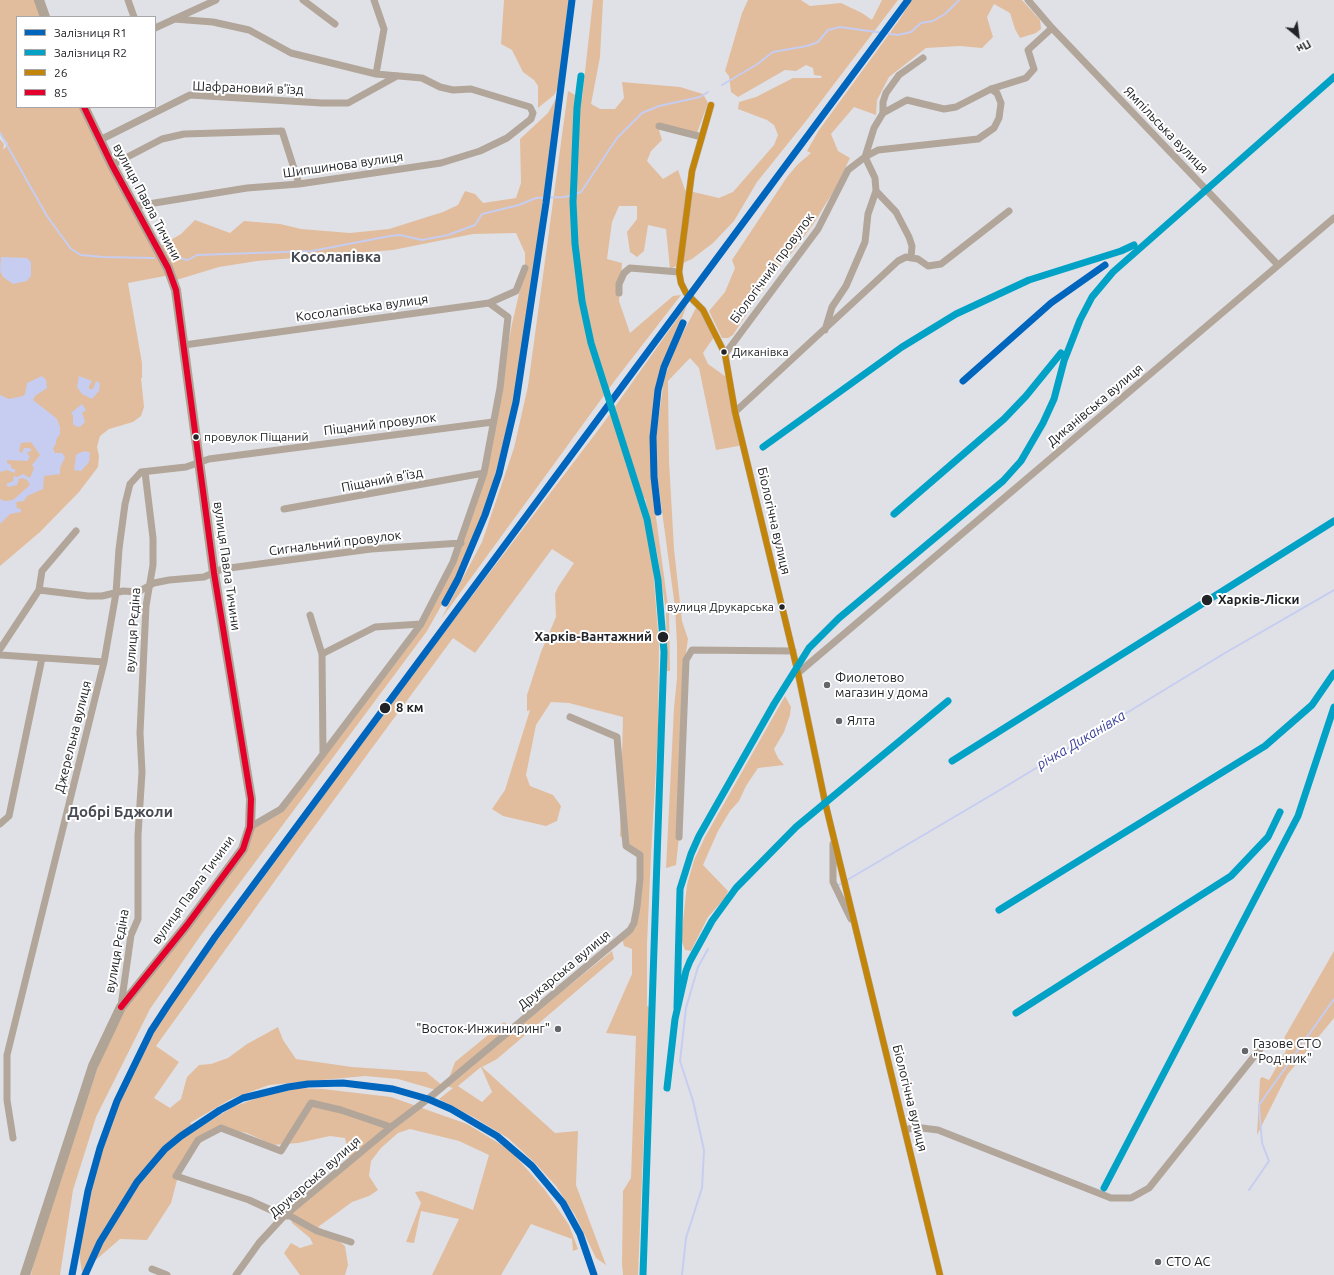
<!DOCTYPE html>
<html>
<head>
<meta charset="utf-8">
<style>
  body { margin:0 }
  #map { position:relative; width:1334px; height:1275px; overflow:hidden; background:#e0e1e6; font-family:Ubuntu,sans-serif }
  canvas { display:block }
  .legend { position:absolute; left:16px; top:16px; width:140px; height:92px; box-sizing:border-box; background:#fff; border:1px solid #a7a7a9; margin:0; padding:5px 7px; list-style:none; font-size:12px; color:#222327 }
  .legend li { display:flex; align-items:center; gap:8px; height:20px }
  .legend b { width:20px; border:1px solid #a7a7a9 }
  .north { position:absolute; left:1278px; top:16px; width:40px; height:40px; -webkit-text-stroke:3px #fff; paint-order:stroke; rotate:151deg; font-size:11px; font-weight:700; line-height:16px; text-align:center; color:#222327 }
  .north::after { content:''; display:block; margin:auto; width:14px; height:18px; background:#222327; clip-path:polygon(50% 0,100% 100%,50% 72%,0 100%) }
</style>
</head>
<body>
<div id="map">
<canvas width="1334" height="1275"></canvas>
<ul class="legend">
<li><b style="height:5px;background:#0065bd"></b>Залізниця R1</li>
<li><b style="height:5px;background:#02a2c6"></b>Залізниця R2</li>
<li><b style="height:5px;background:#c2850a"></b>26</li>
<li><b style="height:5px;background:#e4002b"></b>85</li>
</ul>
<div class="north">Пн</div>
</div>
<script>
const c = document.querySelector('canvas').getContext('2d');
c.lineJoin = 'round';
function paint(path, color) {
  c.fillStyle = color;
  c.fill(path, 'evenodd');
}
function shape(rows) {
  const path = new Path2D();
  for (const r of rows) {
    path.moveTo(r[0], r[1]);
    for (let i = 2; i < r.length; i += 2) path.lineTo(r[i], r[i + 1]);
  }
  return path;
}
function strokePath(path, color, width, dash) {
  c.strokeStyle = color;
  c.lineWidth = width;
  c.lineCap = dash ? 'butt' : 'round';
  c.setLineDash(dash || []);
  c.stroke(path);
}
function write(font, color, halo, rows, align = 'center') {
  c.font = font + ' Ubuntu,sans-serif';
  c.lineWidth = 4;
  c.setLineDash([]);
  c.textBaseline = 'middle';
  c.strokeStyle = halo;
  c.fillStyle = color;
  for (const [text, x, y, turn = 0] of rows) {
    c.save();
    c.translate(x, y);
    c.rotate((+turn || 0) * Math.PI / 180);
    c.textAlign = isNaN(turn) ? turn : align;
    if (halo) c.strokeText(text, 0, 0);
    c.fillText(text, 0, 0);
    c.restore();
  }
}
const green = shape([
  [0,0,39,0,45,17,17,17,17,107,84,107,160,248,162,245,181,234,195,220,230,233,244,221,280,224,301,229,350,233,389,229,443,212,458,205,465,191,475,194,483,203,516,198,521,183,520,139,548,113,559,93,546,189,542,205,525,339,512,409,487,505,475,536,459,574,427,631,201,935,150,1009,96,1117,73,1190,60,1275,31,1275,36,1253,102,1055,122,1008,243,849,250,827,281,809,420,624,461,543,484,473,512,324,525,268,525,253,516,233,473,234,393,250,257,261,219,267,173,281,170,275,128,283,142,363,142,378,141,378,144,407,141,416,133,422,109,429,100,436,97,447,99,456,98,467,79,492,40,532,0,566,0,139,4,144,3,150,8,144,0,133],
  [504,0,570,0,558,88,554,95,538,108,538,86,534,80,523,72,512,50,501,44],
  [593,0,603,0,600,57,591,104,600,109,615,109,624,98,622,82,680,87,703,94,708,103,697,133,658,127,662,140,651,151,647,161,663,179,678,170,685,190,719,198,733,192,774,145,778,135,774,125,767,120,738,109,739,102,756,97,793,78,821,78,822,76,814,75,813,68,806,65,796,71,785,70,738,97,731,92,729,76,725,71,742,13,748,0,801,0,810,6,841,3,862,13,872,20,882,0,898,0,806,121,757,182,734,221,713,243,692,259,670,269,666,229,648,225,644,251,637,257,630,252,627,232,637,219,637,206,619,206,612,222,607,259,622,263,619,301,630,333,673,296,681,295,616,379,441,619,482,542,514,448,528,386,568,91,582,99],
  [911,0,1022,0,1040,20,1041,29,1036,33,1020,38,1015,29,1010,13,994,4,987,17,993,37,982,48,960,46,926,48,889,77,877,100,876,115,854,107,831,134,838,151,850,158,836,187,814,223,794,250,769,279,733,335,728,338,722,338,709,311,725,292,735,268,732,260,787,177,797,165,811,153,807,151,819,130,900,19],
  [687,305,659,378,652,425,653,495,669,613,670,671,667,671,666,612,658,558,645,498,639,501,648,536,653,568,659,645,658,733,651,854,647,944,647,1006,650,1008,648,1057,647,1057,638,1275,623,1275,622,1264,623,1191,631,1178,636,1036,606,1033,632,974,632,949,624,946,622,938,634,922,640,855,620,836,623,717,569,703,551,702,536,725,526,775,530,786,553,795,561,806,557,821,546,826,503,816,492,809,505,790,530,710,527,711,527,695,541,652,556,617,555,594,558,587,574,563,552,549,475,653,453,638,300,846,156,1046,179,1062,154,1098,170,1108,181,1099,187,1077,199,1065,211,1064,228,1058,247,1044,278,1027,283,1040,296,1059,352,1067,426,1072,443,1086,436,1090,398,1079,365,1076,269,1085,231,1099,190,1123,197,1129,233,1107,260,1097,299,1088,323,1089,391,1097,467,1124,510,1150,545,1190,569,1225,578,1249,573,1251,572,1239,531,1224,501,1275,432,1275,459,1219,421,1211,414,1243,406,1242,421,1203,415,1192,422,1191,473,1210,489,1155,459,1141,410,1129,398,1133,381,1148,371,1161,369,1176,378,1190,369,1196,352,1202,318,1227,327,1232,345,1246,348,1265,345,1275,300,1275,284,1253,291,1243,300,1248,313,1244,310,1238,292,1223,290,1211,350,1161,345,1138,330,1136,298,1143,273,1145,247,1133,221,1128,207,1136,185,1160,177,1180,171,1203,147,1240,120,1239,82,1272,79,1252,95,1172,115,1111,149,1041,166,1010,436,643,602,425],
  [696,308,699,308,714,337,703,353,708,364,729,379,744,445,716,450,699,368,690,358,668,381,669,461,674,549,682,621,688,639,685,659,679,837,676,865,666,868,674,708,677,678,677,644,675,607,656,467,656,438,664,379,676,346],
  [785,696,791,707,790,715,784,732,774,749,778,758,784,765,758,768,746,786,739,801,730,811,718,831,703,865,728,891,725,898,708,917,691,951,685,950,681,939,687,885,694,860,705,837],
  [612,951,614,959,497,1059,482,1067,555,1133,578,1131,576,1185,606,1265,596,1258,575,1215,556,1186,536,1164,508,1138,475,1118,439,1099,453,1088,446,1086,455,1062,504,1022,514,1030],
  [481,1067,492,1092,482,1102,458,1086],
  [1334,951,1334,1018,1287,1075,1257,1135,1260,1079,1262,1077,1269,1080,1291,1042,1284,1038]
]);
const water = shape([
  [1,257,27,258,31,262,31,276,27,281,13,284,3,277,0,271],
  [42,376,46,380,47,388,35,396,33,400,51,414,57,419,60,427,60,434,56,440,56,443,53,449,55,453,62,453,65,457,60,468,60,474,44,476,43,489,27,496,24,501,16,502,17,508,21,509,21,512,10,514,0,524,0,499,4,501,13,500,30,485,27,480,22,478,19,479,17,485,8,487,6,484,13,481,14,476,17,477,23,474,30,478,34,468,32,465,40,455,31,442,21,443,19,451,22,453,24,448,29,448,32,450,27,453,30,457,27,461,7,460,7,463,10,464,12,469,15,469,15,473,7,470,0,472,0,395,9,399,23,396,25,394,27,383],
  [79,376,92,381,89,386,89,389,93,389,96,381,100,383,99,391,92,399,82,394,77,387],
  [82,404,86,410,82,413,85,422,80,427,75,426,73,424,73,416,71,413],
  [86,451,90,453,89,462,81,471,74,470,76,455,79,453]
]);
const stream = shape([
  [722,85,756,65,773,52,807,46,818,42,828,30,840,27,898,35,911,32,921,23,933,21,945,14,959,0],
  [0,133,47,216,71,249,81,255,103,257,154,258],
  [179,258,188,260,197,255,312,251,390,236,400,235,422,240,448,235,475,225,482,214,519,205,536,198,565,197,581,192,617,138,642,113,659,106,700,97,708,92],
  [837,886,1000,790,1225,653,1334,590],
  [1249,1190,1269,1161,1262,1143,1259,1105,1334,999],
  [682,1275,686,1238,702,1188,704,1150,693,1101,680,1061,686,1008,698,967,708,949]
]);
const street = shape([
  [128,0,134,17],
  [303,0,335,24],
  [374,0,384,29,376,74],
  [1028,0,1052,28,1278,265],
  [155,28,216,0],
  [711,105,692,171,679,272,681,283,686,293,703,310,725,354,735,412,798,673,825,802,940,1275],
  [883,113,883,102,886,93,899,75,923,58],
  [659,126,702,137],
  [100,140,190,95,322,103,348,103,397,76],
  [865,157,874,128,883,113,907,100,944,109,956,107,991,89,1026,78,1034,69,1028,50,1052,28],
  [112,165,162,139,184,134,282,131,299,184],
  [876,191,896,212,909,237,912,246,911,258],
  [136,206,247,188,299,184,441,163,480,151,507,138,531,119,533,113,530,107,471,89,453,90,440,87,422,78,376,74,291,53,249,30,213,22,174,19],
  [619,293,619,284,624,273,630,268,679,272],
  [825,330,832,307,846,286,865,242,868,214,876,191,875,178,865,157],
  [184,345,489,303,516,291,525,268],
  [725,354,818,229,848,170,865,157,878,150,978,139,994,128,999,118,1001,103,997,93,991,89],
  [735,412,898,261,906,257,918,259,928,266,941,264,1009,211],
  [284,509,484,473],
  [39,590,88,596,102,596,123,591,138,592,154,583,169,580,204,577,222,569,371,549,461,543],
  [310,615,322,654,323,753],
  [0,649,39,590,42,571,76,531],
  [322,654,375,627,421,624],
  [0,655,104,662],
  [798,673,1334,218],
  [0,824,9,816,42,658],
  [250,827,281,809,302,782,421,624,453,562,484,473,500,388,508,317,489,303],
  [679,837,686,660,692,650,793,651],
  [833,844,833,882,851,919],
  [121,1006,131,935,138,919,138,835,142,772,140,733,146,606,153,565,153,538,145,472],
  [906,1130,914,1127,938,1130,1111,1198,1131,1198,1149,1188,1260,1049],
  [13,1138,7,1100,7,1055,104,662,116,593,119,549,125,504,130,484,141,472,186,467,209,459,493,422],
  [351,1242,317,1231,290,1216,284,1216,249,1200,176,1176,198,1140,221,1128,281,1151,311,1103,341,1110,391,1127],
  [152,1269,167,1275],
  [236,1275,259,1243,284,1216,391,1127,428,1099,630,930,634,923,637,907,640,879,640,855,626,846,617,737,570,717]
]);
const secondary = shape([
  [39,0,45,17],
  [25,1275,93,1066,121,1007,187,925,243,849,250,827,251,799,214,573,176,290,168,268,112,165,84,107]
]);
const bus1 = shape([
  [711,105,692,171,679,272,681,283,686,293,703,310,725,354,735,412,798,673,825,802,940,1275]
]);
const bus2 = shape([
  [84,107,112,165,168,268,176,290,214,573,251,799,250,827,243,849,187,925,121,1007]
]);
const rail1 = shape([
  [963,381,1051,303,1105,265],
  [658,512,654,477,653,437,658,390,664,367,683,323],
  [445,603,458,579,485,515,499,474,516,402,546,203,572,0],
  [72,1275,88,1191,100,1148,117,1101,133,1068,151,1031,168,1005,215,937,908,0],
  [85,1275,100,1242,137,1182,165,1149,181,1136,220,1110,243,1098,288,1087,308,1084,343,1083,393,1089,428,1099,451,1109,497,1136,532,1166,563,1203,580,1234,594,1275]
]);
const rail2 = shape([
  [581,76,577,108,573,202,575,244,582,301,591,343,647,519,658,580,664,652,643,1275],
  [763,447,902,347,956,314,1029,280,1121,251,1134,245],
  [894,514,1004,419,1026,396,1061,353],
  [952,761,1334,521],
  [999,910,1265,746,1312,705,1334,673],
  [677,1008,680,889,691,854,699,836,774,704,809,648,839,618,1003,481,1021,461,1043,423,1054,399,1064,361,1080,320,1092,297,1113,272,1334,77],
  [1016,1013,1231,876,1268,837,1280,812],
  [667,1088,675,1019,686,971,690,961,712,921,736,888,796,827,948,701],
  [1104,1188,1298,816,1334,707]
]);
const markers = [
  [724,352,3.5,"#222327"],
  [196,437,3.5,"#222327"],
  [1207,600,6,"#222327"],
  [782,607,3.5,"#222327"],
  [663,637,6,"#222327"],
  [827,685,4,"#64666a"],
  [385,708,6,"#222327"],
  [839,721,4,"#64666a"],
  [558,1029,4,"#64666a"],
  [1245,1051,4,"#64666a"],
  [1158,1262,4,"#64666a"]
];
const busNames = [
  ["Диканівка",732,352],
  ["провулок Піщаний",204,437],
  ["вулиця Друкарська",774,607,"right"]
];
const streetNames = [
  ["Шафрановий в'їзд",248,88,2],
  ["Ямпільська вулиця",1166,130,46],
  ["Шипшинова вулиця",343,165,-8],
  ["вулиця Павла Тичини",147,202,62],
  ["Біологічний провулок",772,268,-54],
  ["Косолапівська вулиця",362,308,-8],
  ["Диканівська вулиця",1095,405,-40],
  ["Піщаний провулок",380,424,-7],
  ["Піщаний в’їзд",382,480,-11],
  ["Біологічна вулиця",774,521,77],
  ["Сигнальний провулок",335,543,-7],
  ["вулиця Павла Тичини",227,566,82],
  ["вулиця Рєдіна",133,630,-86],
  ["Джерельна вулиця",73,737,-76],
  ["вулиця Павла Тичини",193,890,-54],
  ["вулиця Рєдіна",117,951,-80],
  ["Друкарська вулиця",564,970,-40],
  ["Біологічна вулиця",910,1098,76],
  ["Друкарська вулиця",315,1177,-41]
];
const stopNames = [
  ["Харків-Ліски",1218,600],
  ["Харків-Вантажний",652,637,"right"],
  ["8 км",396,708]
];
const poiNames = [
  ["Фиолетово",835,678],
  ["магазин у дома",835,693],
  ["Ялта",847,721],
  ["\"Восток-Инжиниринг\"",550,1029,"right"],
  ["Газове СТО",1253,1044],
  ["\"Род-ник\"",1253,1059],
  ["СТО АС",1166,1262]
];
const waterNames = [
  ["річка Диканівка",1081,740,-31]
];
const quarterNames = [
  ["Косолапівка",336,257],
  ["Добрі Бджоли",120,812]
];
paint(green, '#e1bd9d');
paint(water, '#c6cdf0');
strokePath(stream, '#c6cdf0', 2);
strokePath(street, '#b2a69a', 7);
strokePath(secondary, '#b0a497', 10);
strokePath(bus1, '#c2850a', 6);
strokePath(bus2, '#e4002b', 6);
strokePath(rail1, '#0065bd', 7);
strokePath(rail2, '#02a2c6', 7);
for (const [x, y, r, color] of markers) {
  const dot = new Path2D();
  dot.arc(x, y, r, 0, 2 * Math.PI);
  c.fillStyle = color;
  c.fill(dot);
  strokePath(dot, '#fff', 1.5);
}
write('12px', '#222327', '#fff', busNames, 'left');
write('13px', '#222327', '#fff', streetNames);
write('bold 13px', '#222327', '#fff', stopNames, 'left');
write('13px', '#222327', '#fff', poiNames, 'left');
write('italic 14px', '#3c439b', '#fff', waterNames);
write('bold 15px', '#474953', '#fff', quarterNames);
</script>
</body>
</html>
